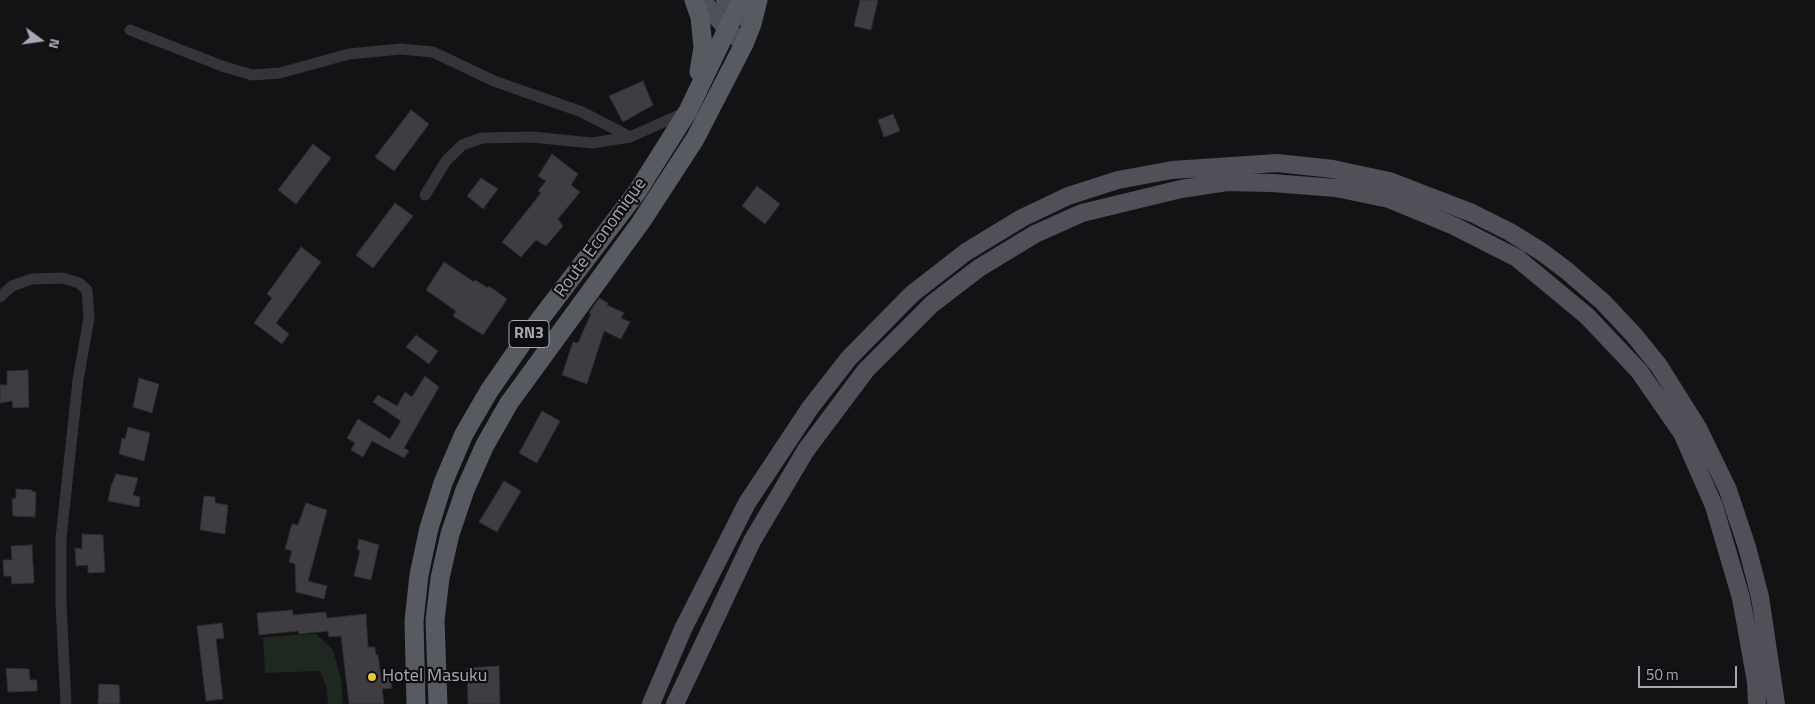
<!DOCTYPE html>
<html>
<head>
<meta charset="utf-8">
<style>
  body { margin:0 }
  #map { position:relative; width:1815px; height:704px; overflow:hidden; background:#131315; font-family:"Titillium Web",sans-serif }
  canvas { display:block }
  .north { position:absolute; left:15px; top:15px; width:50px; height:50px; -webkit-text-stroke:4px #0e0e10; paint-order:stroke; rotate:104deg; font-size:14px; font-weight:700; line-height:20px; text-align:center; color:#a5a8b5 }
  .north::after { content:''; display:block; margin:auto; width:18px; height:22px; background:#a5a8b5; clip-path:polygon(50% 0,100% 100%,50% 72%,0 100%) }
  .scale { position:absolute; left:1638px; top:666px; width:99px; height:22px; box-sizing:border-box; border:2px solid #a5a8b5; border-top:0; padding-left:6px; font-size:15px; line-height:18px; white-space:nowrap; color:#a5a8b5; -webkit-text-stroke:4px #0e0e10; paint-order:stroke }
</style>
</head>
<body>
<div id="map">
<canvas width="1815" height="704"></canvas>
<div class="north">N</div>
<div class="scale">50 m</div>
</div>
<script>
const c = document.querySelector('canvas').getContext('2d');
c.lineJoin = 'round';
function paint(path, color) {
  c.fillStyle = color;
  c.fill(path, 'evenodd');
}
function shape(rows) {
  const path = new Path2D();
  for (const r of rows) {
    path.moveTo(r[0], r[1]);
    for (let i = 2; i < r.length; i += 2) path.lineTo(r[i], r[i + 1]);
  }
  return path;
}
function strokePath(path, color, width, dash) {
  c.strokeStyle = color;
  c.lineWidth = width;
  c.lineCap = dash ? 'butt' : 'round';
  c.setLineDash(dash || []);
  c.stroke(path);
}
function write(font, color, halo, rows, align = 'center') {
  c.font = font + ' "Titillium Web",sans-serif';
  c.lineWidth = 4.5;
  c.setLineDash([]);
  c.textBaseline = 'middle';
  c.strokeStyle = halo;
  c.fillStyle = color;
  for (const [text, x, y, turn = 0] of rows) {
    c.save();
    c.translate(x, y);
    c.rotate((+turn || 0) * Math.PI / 180);
    c.textAlign = isNaN(turn) ? turn : align;
    if (halo) c.strokeText(text, 0, 0);
    c.fillText(text, 0, 0);
    c.restore();
  }
}
const green = shape([
  [316,634,333,650,341,679,343,704,328,704,326,686,320,671,265,673,263,637]
]);
const building = shape([
  [860,0,878,0,871,30,854,26,860,0],
  [643,81,653,105,623,122,609,96,643,81],
  [411,110,429,124,394,171,375,157,411,110],
  [893,114,900,131,884,137,878,120,893,114],
  [313,144,331,158,296,204,278,190,313,144],
  [552,154,578,174,571,185,580,192,558,219,563,226,546,246,536,240,521,257,502,242,541,193,538,191,546,181,538,176,552,154],
  [481,178,498,189,483,209,467,196,481,178],
  [757,186,780,204,765,224,742,206,757,186],
  [395,203,413,216,373,268,356,255,395,203],
  [301,247,321,262,276,323,289,334,282,344,254,323,272,298,267,294,301,247],
  [444,262,474,282,475,280,488,288,489,286,507,299,483,335,453,316,456,311,426,290,444,262],
  [599,298,608,303,607,305,624,313,621,318,630,322,621,339,604,331,587,384,562,375,573,342,578,343,591,314,589,313,599,298],
  [416,335,438,351,429,364,406,347,416,335],
  [28,370,29,407,13,408,12,401,0,403,0,385,7,385,7,371,28,370],
  [425,376,439,387,404,448,409,451,404,458,372,441,363,457,351,450,355,443,347,438,358,419,390,439,401,421,373,402,378,395,397,406,405,392,412,397,425,376],
  [139,378,159,384,152,413,133,407,139,378],
  [542,411,560,421,537,463,519,453,542,411],
  [128,427,150,433,144,461,119,454,122,438,125,439,128,427],
  [116,474,138,478,133,495,140,497,139,507,108,501,111,486,116,474],
  [504,481,521,491,497,532,479,522,504,481],
  [16,489,32,490,33,492,36,492,35,517,13,516,12,499,16,498,16,489],
  [204,496,215,497,215,503,228,505,225,534,200,530,204,496],
  [306,503,327,510,308,581,327,586,324,599,296,592,295,564,289,562,292,551,285,549,292,524,298,525,306,503],
  [82,534,103,535,105,572,88,573,88,565,76,566,75,548,82,549,82,534],
  [359,539,379,545,371,580,354,576,360,551,357,549,359,539],
  [32,545,34,583,12,584,11,576,4,576,3,560,12,560,11,546,32,545],
  [292,610,293,615,326,612,327,618,366,614,368,647,375,647,376,655,378,655,381,678,390,677,392,688,382,689,384,704,349,704,341,636,329,637,328,631,299,634,298,631,259,635,257,613,292,610],
  [222,623,224,638,216,639,223,699,206,701,197,626,222,623],
  [499,666,500,704,468,704,467,668,499,666],
  [6,668,29,669,30,680,37,680,37,691,8,692,6,668],
  [99,684,119,685,120,704,98,704,99,684]
]);
const minor = shape([
  [130,30,222,66,252,75,280,73,349,54,401,49,433,52,494,81,582,112,630,137],
  [425,195,446,161,462,145,482,138,532,137,592,143,630,137,686,112],
  [0,297,12,286,32,279,63,278,79,283,87,290,89,318,78,380,61,538,61,604,66,704]
]);
const primary = shape([
  [702,0,727,29,744,44],
  [725,0,746,19],
  [651,704,683,629,747,503,810,408,849,358,912,294,966,252,1022,218,1068,196,1118,180,1172,170,1277,163,1333,169,1389,181,1472,213,1510,232,1542,252,1566,270,1603,302,1634,335,1659,366,1698,428,1728,490,1747,547,1760,597,1776,704],
  [675,704,752,541,806,450,866,370,932,304,979,268,1035,234,1082,213,1181,189,1227,182,1272,183,1336,188,1389,199,1454,226,1517,258,1587,316,1639,371,1682,433,1714,506,1741,598,1756,682,1757,704]
]);
const trunk = shape([
  [694,0,700,17,703,47,699,72],
  [416,704,414,621,419,575,429,528,443,483,464,434,489,391,525,339,637,192,688,111,741,0],
  [438,704,435,620,440,578,450,534,465,490,485,445,509,403,641,222,695,139,744,44,752,24,758,0]
]);
const markers = [
  [372,677,5,"#ecc734"]
];
const shields = [
  [529,334,40]
];
const shieldNames = [
  ["RN3",529,334]
];
const streetNames = [
  ["Route Economique",601,238,-54]
];
const poiNames = [
  ["Hotel Masuku",382,677]
];
paint(green, '#1f2721');
paint(building, '#3d3d42');
strokePath(building, '#2e2d31', 1);
strokePath(minor, '#343439', 11);
strokePath(primary, '#505158', 18);
strokePath(trunk, '#585a61', 19);
for (const [x, y, r, color] of markers) {
  const dot = new Path2D();
  dot.arc(x, y, r, 0, 2 * Math.PI);
  c.fillStyle = color;
  c.fill(dot);
  strokePath(dot, '#0e0e10', 2);
}
for (const [x, y, w] of shields) {
  const box = new Path2D();
  box.roundRect(x - w / 2, y - 13.5, w, 27, 4);
  c.fillStyle = '#0e0e10';
  c.fill(box);
  strokePath(box, '#a5a8b5', 1);
}
write('bold 16px', '#a5a8b5', null, shieldNames);
write('18px', '#a5a8b5', '#0e0e10', streetNames);
write('18px', '#a5a8b5', '#0e0e10', poiNames, 'left');
</script>
</body>
</html>
